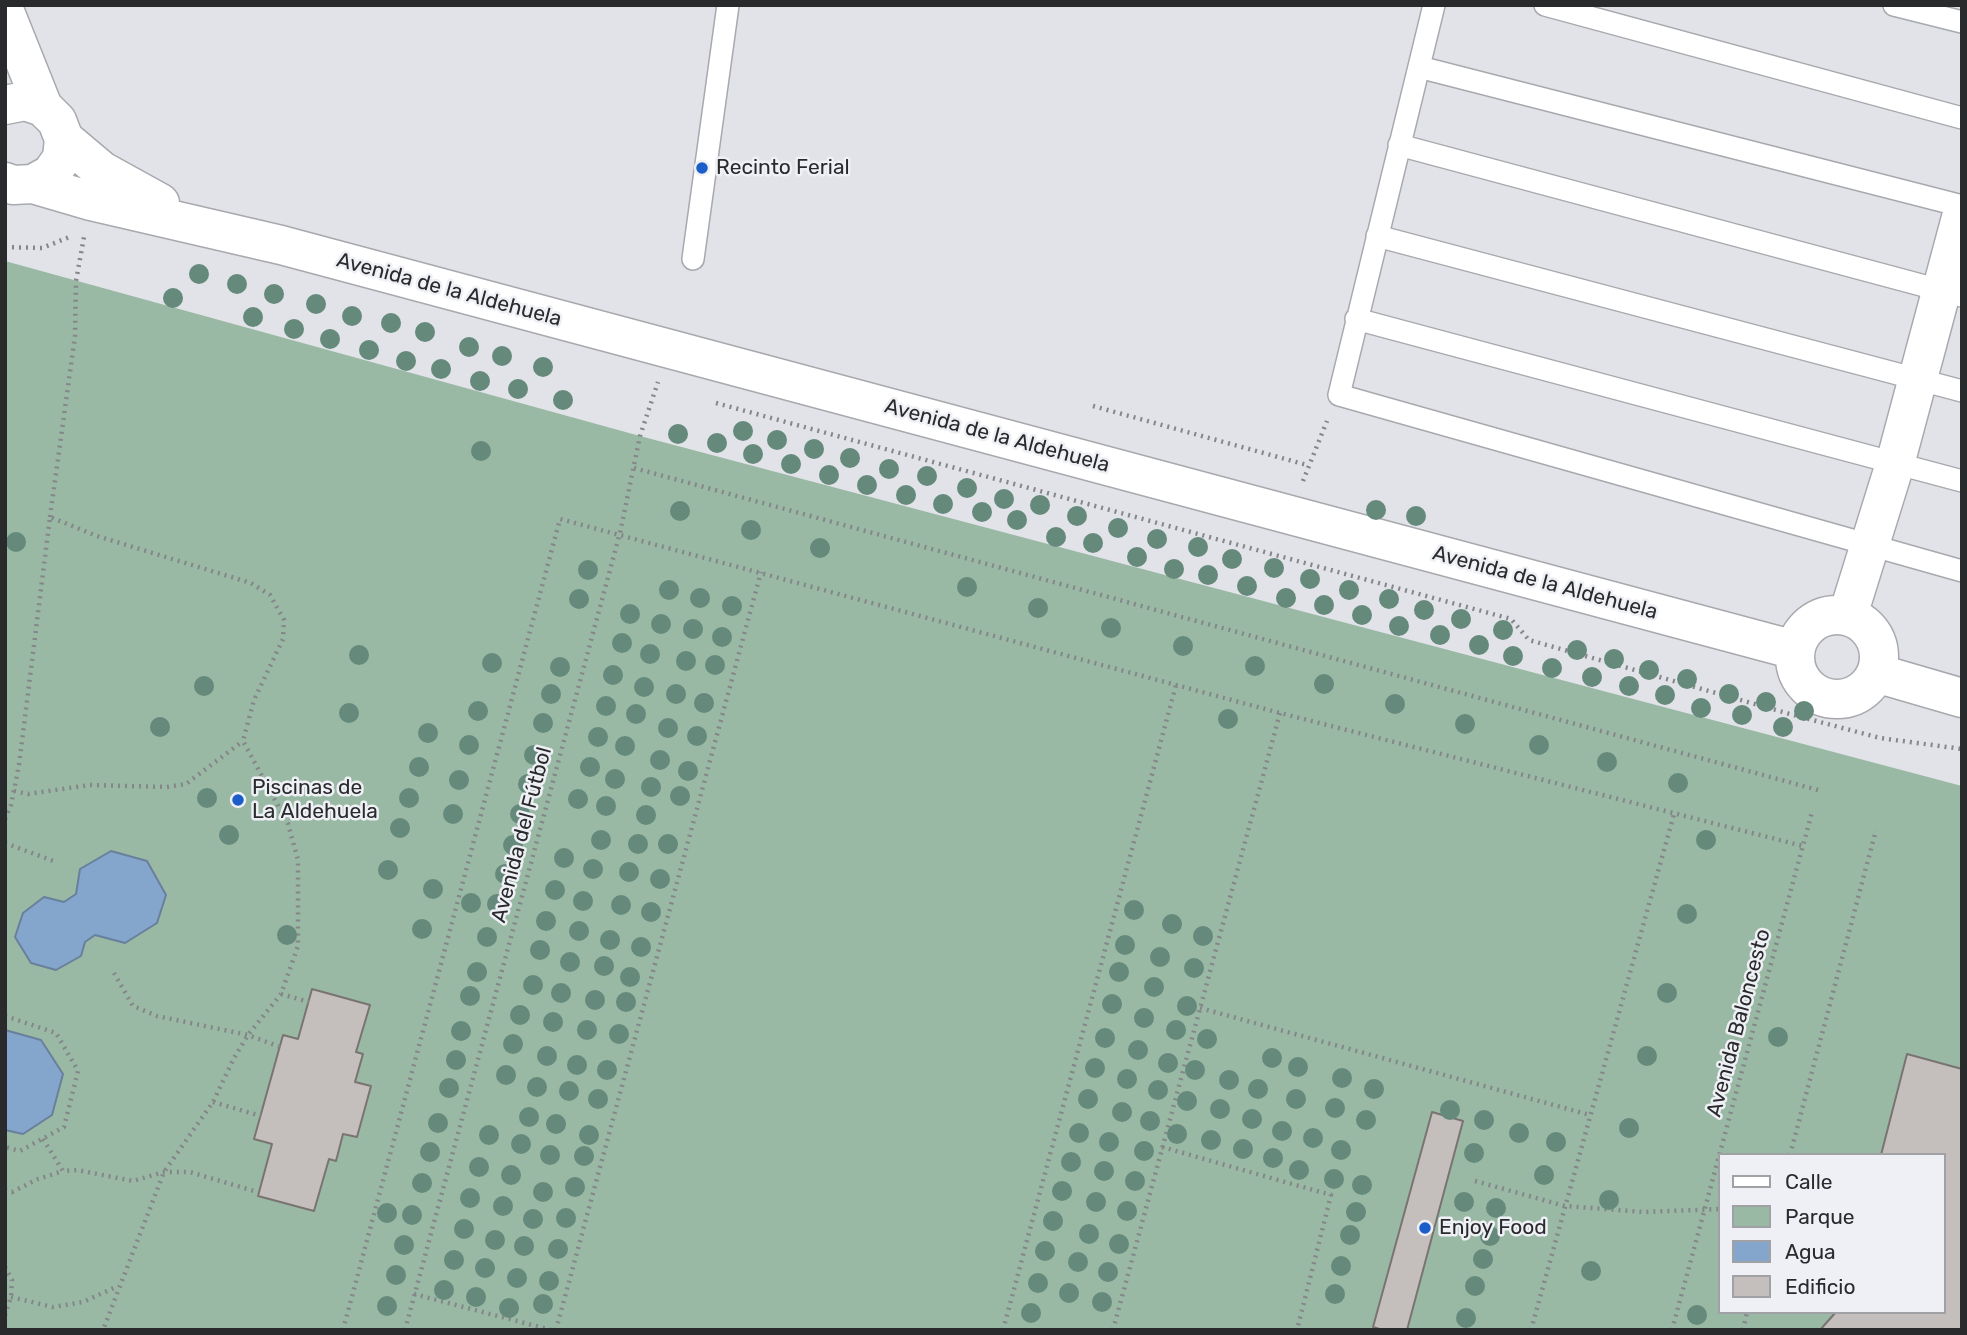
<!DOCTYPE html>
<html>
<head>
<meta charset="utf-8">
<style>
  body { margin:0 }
  #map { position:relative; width:1967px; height:1335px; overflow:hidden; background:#e1e3e8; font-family:Rubik,sans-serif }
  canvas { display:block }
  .frame { position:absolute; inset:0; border:7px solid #292a2b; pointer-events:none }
  .legend { position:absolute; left:1718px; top:1153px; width:228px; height:161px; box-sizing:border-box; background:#eef0f5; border:2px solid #9fa1a4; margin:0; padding:9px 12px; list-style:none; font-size:21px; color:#292a2b }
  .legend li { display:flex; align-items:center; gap:14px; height:35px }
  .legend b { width:35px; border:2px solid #9fa1a4 }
</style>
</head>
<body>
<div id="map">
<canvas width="1967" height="1335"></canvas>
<div class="frame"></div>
<ul class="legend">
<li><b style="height:9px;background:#fff"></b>Calle</li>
<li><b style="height:19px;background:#99b9a4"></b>Parque</li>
<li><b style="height:19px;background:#84a5cc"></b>Agua</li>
<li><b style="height:19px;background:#c4bfbd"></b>Edificio</li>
</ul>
</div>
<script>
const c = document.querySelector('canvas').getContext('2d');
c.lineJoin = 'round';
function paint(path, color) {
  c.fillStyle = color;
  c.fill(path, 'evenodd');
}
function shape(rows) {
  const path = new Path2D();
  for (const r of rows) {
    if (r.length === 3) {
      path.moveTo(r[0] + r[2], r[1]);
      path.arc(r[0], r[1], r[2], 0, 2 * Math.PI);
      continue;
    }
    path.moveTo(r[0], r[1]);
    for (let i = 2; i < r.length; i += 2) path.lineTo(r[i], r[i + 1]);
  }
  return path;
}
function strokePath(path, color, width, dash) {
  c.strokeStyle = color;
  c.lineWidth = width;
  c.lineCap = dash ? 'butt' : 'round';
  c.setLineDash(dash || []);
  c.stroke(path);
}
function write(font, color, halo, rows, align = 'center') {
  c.font = font + ' Rubik,sans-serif';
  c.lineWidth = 5;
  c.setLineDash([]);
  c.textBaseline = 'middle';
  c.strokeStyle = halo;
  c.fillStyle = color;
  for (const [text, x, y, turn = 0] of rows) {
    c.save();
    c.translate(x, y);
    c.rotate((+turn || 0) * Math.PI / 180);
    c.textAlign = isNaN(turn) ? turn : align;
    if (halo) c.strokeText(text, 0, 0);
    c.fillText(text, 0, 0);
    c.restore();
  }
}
const green = shape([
  [5,261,640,436,1962,786,1962,1330,5,1330],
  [1720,1155,1944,1155,1944,1312,1720,1312]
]);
const water = shape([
  [111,851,147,861,166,895,157,923,125,943,95,935,85,942,81,956,56,970,31,963,15,937,23,913,44,897,64,902,76,894,80,869,111,851],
  [5,1030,41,1040,63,1074,52,1115,23,1134,5,1130,5,1030]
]);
const building = shape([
  [312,989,370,1005,356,1052,363,1054,355,1082,371,1086,357,1137,343,1134,336,1161,329,1159,314,1211,258,1196,272,1144,254,1139,283,1035,298,1039,312,989],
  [1907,1054,1962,1069,1962,1330,1820,1330,1836,1312,1944,1312,1944,1155,1881,1155,1907,1054],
  [1432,1112,1463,1121,1407,1330,1383,1330,1373,1327,1432,1112]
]);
const path = shape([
  [5,247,42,248,72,236],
  [716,403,1511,619,1529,640,1790,714,1880,738,1962,749],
  [1093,406,1307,465],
  [634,468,1818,790],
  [1303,481,1327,421],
  [50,517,75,336,76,281,84,237],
  [14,791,28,794,90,785,167,787,186,784,243,741],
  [5,819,11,805,19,765,50,517,97,536,251,583,270,595,284,620,283,639,254,700,243,741,288,824,298,860,298,946,281,994,248,1035,234,1058,213,1102,164,1172,103,1330],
  [5,843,56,862],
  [114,973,133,1006,157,1016,248,1035,280,1047],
  [281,994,309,1002],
  [1200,1008,1590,1115],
  [5,1016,56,1033,78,1071,64,1127,20,1151,5,1147],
  [213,1102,261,1116],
  [43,1139,63,1171,77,1170,133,1181,164,1172,190,1172,254,1191],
  [1162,1147,1331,1195,1297,1330],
  [1790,1155,1876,830],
  [1475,1181,1565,1206,1644,1212,1720,1209],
  [5,1190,12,1192,38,1179,63,1171],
  [5,1267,12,1280,11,1297,5,1315],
  [414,1294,551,1330],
  [11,1297,53,1307,83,1302,118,1286],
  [343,1330,560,519,1280,713,1803,846],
  [405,1330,620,533,640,436,658,382],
  [556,1330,761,572],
  [1003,1330,1176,685],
  [1113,1330,1280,713],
  [1531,1330,1674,814],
  [1672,1330,1812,812],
  [1743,1330,1747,1312]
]);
const lane = shape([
  [1434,5,1339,395,1962,571],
  [1545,5,1962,118],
  [1894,5,1962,22],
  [1419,67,1962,206],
  [1399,145,1962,296],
  [1377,236,1962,391],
  [693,259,728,5],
  [1356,319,1962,481]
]);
const street = shape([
  [5,12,43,107],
  [5,105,25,101,43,107,57,121,64,139,62,158,51,174,33,184,13,185,5,182],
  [64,139,102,171,160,203],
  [33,184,91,201,281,245,1795,650],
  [1848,615,1895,464,1962,214],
  [1837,657,42],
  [1876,673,1962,698]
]);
const trees = [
  [199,274],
  [237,284],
  [274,294],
  [173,298],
  [316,304],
  [352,316],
  [253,317],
  [391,323],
  [294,329],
  [425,332],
  [330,339],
  [469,347],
  [369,350],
  [502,356],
  [406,361],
  [543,367],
  [441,369],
  [480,381],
  [518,389],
  [563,400],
  [743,431],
  [678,434],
  [777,440],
  [717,443],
  [814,449],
  [481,451],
  [753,454],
  [850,458],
  [791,464],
  [889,469],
  [829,475],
  [927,476],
  [867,485],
  [967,488],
  [906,495],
  [1004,499],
  [943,504],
  [1040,505],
  [1376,510],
  [680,511],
  [982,512],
  [1077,516],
  [1416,516],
  [1017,520],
  [1118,528],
  [751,530],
  [1056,537],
  [1157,539],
  [16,542],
  [1093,543],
  [1198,547],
  [820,548],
  [1137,557],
  [1232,559],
  [1274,568],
  [1174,569],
  [588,570],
  [1208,575],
  [1310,579],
  [1247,586],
  [967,587],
  [669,590],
  [1349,590],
  [700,598],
  [1286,598],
  [579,599],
  [1389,599],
  [1324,605],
  [732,606],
  [1038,608],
  [1424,610],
  [630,614],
  [1362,615],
  [1461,619],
  [661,624],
  [1399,626],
  [1111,628],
  [693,629],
  [1503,630],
  [1440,635],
  [722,637],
  [622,643],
  [1479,645],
  [1183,646],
  [1577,650],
  [650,654],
  [359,655],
  [1513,656],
  [1614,659],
  [686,661],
  [492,663],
  [715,665],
  [1255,666],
  [560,667],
  [1552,668],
  [1649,670],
  [613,675],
  [1592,677],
  [1687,679],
  [1324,684],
  [204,686],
  [1629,686],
  [644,687],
  [551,694],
  [676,694],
  [1729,694],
  [1665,695],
  [1766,702],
  [704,703],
  [1395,704],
  [606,706],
  [1701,708],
  [478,711],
  [1804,711],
  [349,713],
  [636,714],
  [1742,715],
  [1228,719],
  [543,723],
  [1465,724],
  [160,727],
  [1783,727],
  [668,728],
  [428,733],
  [697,736],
  [598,737],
  [469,745],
  [1539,745],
  [625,746],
  [534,755],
  [660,760],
  [1607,762],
  [419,767],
  [590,767],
  [688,771],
  [615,779],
  [459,780],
  [1678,783],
  [528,784],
  [651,787],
  [680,796],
  [207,798],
  [409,798],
  [578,799],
  [606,806],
  [453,814],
  [520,814],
  [646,815],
  [400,828],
  [229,835],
  [601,840],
  [1706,840],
  [638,844],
  [668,844],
  [513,845],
  [564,858],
  [593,869],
  [388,870],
  [629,872],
  [505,874],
  [660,879],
  [433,889],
  [555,890],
  [583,901],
  [471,903],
  [497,904],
  [621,905],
  [1134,910],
  [651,912],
  [1687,914],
  [546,921],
  [1172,924],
  [422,929],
  [579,931],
  [287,935],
  [1203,936],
  [487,937],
  [610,940],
  [1125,945],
  [641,947],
  [540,950],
  [1160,957],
  [570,962],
  [604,966],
  [1194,968],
  [477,972],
  [1119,972],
  [630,977],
  [533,985],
  [1154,987],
  [561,993],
  [1667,993],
  [470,996],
  [595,1000],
  [626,1002],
  [1112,1004],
  [1187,1006],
  [520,1015],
  [1144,1018],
  [553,1022],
  [587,1030],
  [1176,1030],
  [461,1031],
  [619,1034],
  [1778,1037],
  [1105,1038],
  [1207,1039],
  [513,1044],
  [1138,1050],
  [547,1056],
  [1647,1056],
  [1272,1058],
  [456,1060],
  [1168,1063],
  [577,1065],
  [1298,1067],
  [1095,1068],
  [607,1070],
  [1195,1070],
  [506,1075],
  [1342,1078],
  [1127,1079],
  [1229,1080],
  [537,1087],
  [449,1088],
  [1258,1089],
  [1374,1089],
  [1158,1090],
  [569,1091],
  [598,1099],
  [1088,1099],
  [1296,1099],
  [1187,1101],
  [1335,1108],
  [1220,1109],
  [1450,1110],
  [1122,1112],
  [529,1117],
  [1252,1119],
  [1366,1120],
  [1484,1120],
  [1150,1121],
  [438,1123],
  [556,1124],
  [1629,1128],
  [1282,1131],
  [1079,1133],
  [1519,1133],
  [1177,1134],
  [489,1135],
  [589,1135],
  [1313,1138],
  [1211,1140],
  [1109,1142],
  [1556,1142],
  [521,1144],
  [1243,1149],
  [1341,1150],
  [1144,1151],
  [430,1152],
  [1474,1153],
  [550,1155],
  [584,1156],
  [1273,1158],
  [1071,1162],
  [479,1167],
  [1299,1170],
  [1104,1171],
  [511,1175],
  [1544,1175],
  [1334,1179],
  [1135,1181],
  [422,1183],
  [1362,1185],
  [575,1187],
  [1062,1191],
  [543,1192],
  [470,1198],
  [1609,1200],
  [1096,1202],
  [1464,1202],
  [503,1206],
  [1496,1208],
  [1127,1211],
  [1356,1212],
  [387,1213],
  [412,1215],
  [566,1218],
  [533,1219],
  [1053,1221],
  [464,1229],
  [1089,1234],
  [1350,1235],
  [1490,1236],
  [495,1240],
  [1119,1244],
  [404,1245],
  [524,1246],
  [558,1249],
  [1045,1251],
  [1483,1259],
  [454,1260],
  [1078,1262],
  [1341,1266],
  [485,1268],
  [1591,1271],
  [1108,1272],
  [396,1275],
  [517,1278],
  [549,1281],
  [1038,1283],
  [1475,1286],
  [444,1290],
  [1069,1293],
  [1335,1294],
  [476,1297],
  [1102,1302],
  [543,1304],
  [387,1306],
  [509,1308],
  [1031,1313],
  [1697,1315],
  [1466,1318]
];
const markers = [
  [702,168,7,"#1c5ec9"],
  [238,800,7,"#1c5ec9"],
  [1425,1228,7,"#1c5ec9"]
];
const poiNames = [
  ["Recinto Ferial",716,168],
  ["Piscinas de",252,788],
  ["La Aldehuela",252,812],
  ["Enjoy Food",1439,1228]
];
const streetNames = [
  ["Avenida de la Aldehuela",449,290,15],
  ["Avenida de la Aldehuela",997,436,15],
  ["Avenida de la Aldehuela",1545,583,15],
  ["Avenida del Fútbol",522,835,-75],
  ["Avenida Baloncesto",1739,1023,-75]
];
paint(green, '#99b9a4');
paint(water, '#84a5cc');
strokePath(water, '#69809c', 2);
paint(building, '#c4bfbd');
strokePath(building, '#797472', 2);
strokePath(lane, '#a8a9ae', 24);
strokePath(street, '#a8a9ae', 41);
strokePath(path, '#858689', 4.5, [2, 5]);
strokePath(lane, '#fff', 21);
strokePath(street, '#fff', 38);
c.fillStyle = '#65897b';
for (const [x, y] of trees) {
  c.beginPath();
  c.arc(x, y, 10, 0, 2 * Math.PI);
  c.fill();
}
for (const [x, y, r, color] of markers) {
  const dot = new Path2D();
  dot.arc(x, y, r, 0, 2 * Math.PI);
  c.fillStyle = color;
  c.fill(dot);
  strokePath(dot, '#eef0f5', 2.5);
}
write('21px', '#292a2b', '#eef0f5', poiNames, 'left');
write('21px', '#292a2b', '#eef0f5', streetNames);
</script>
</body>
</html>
